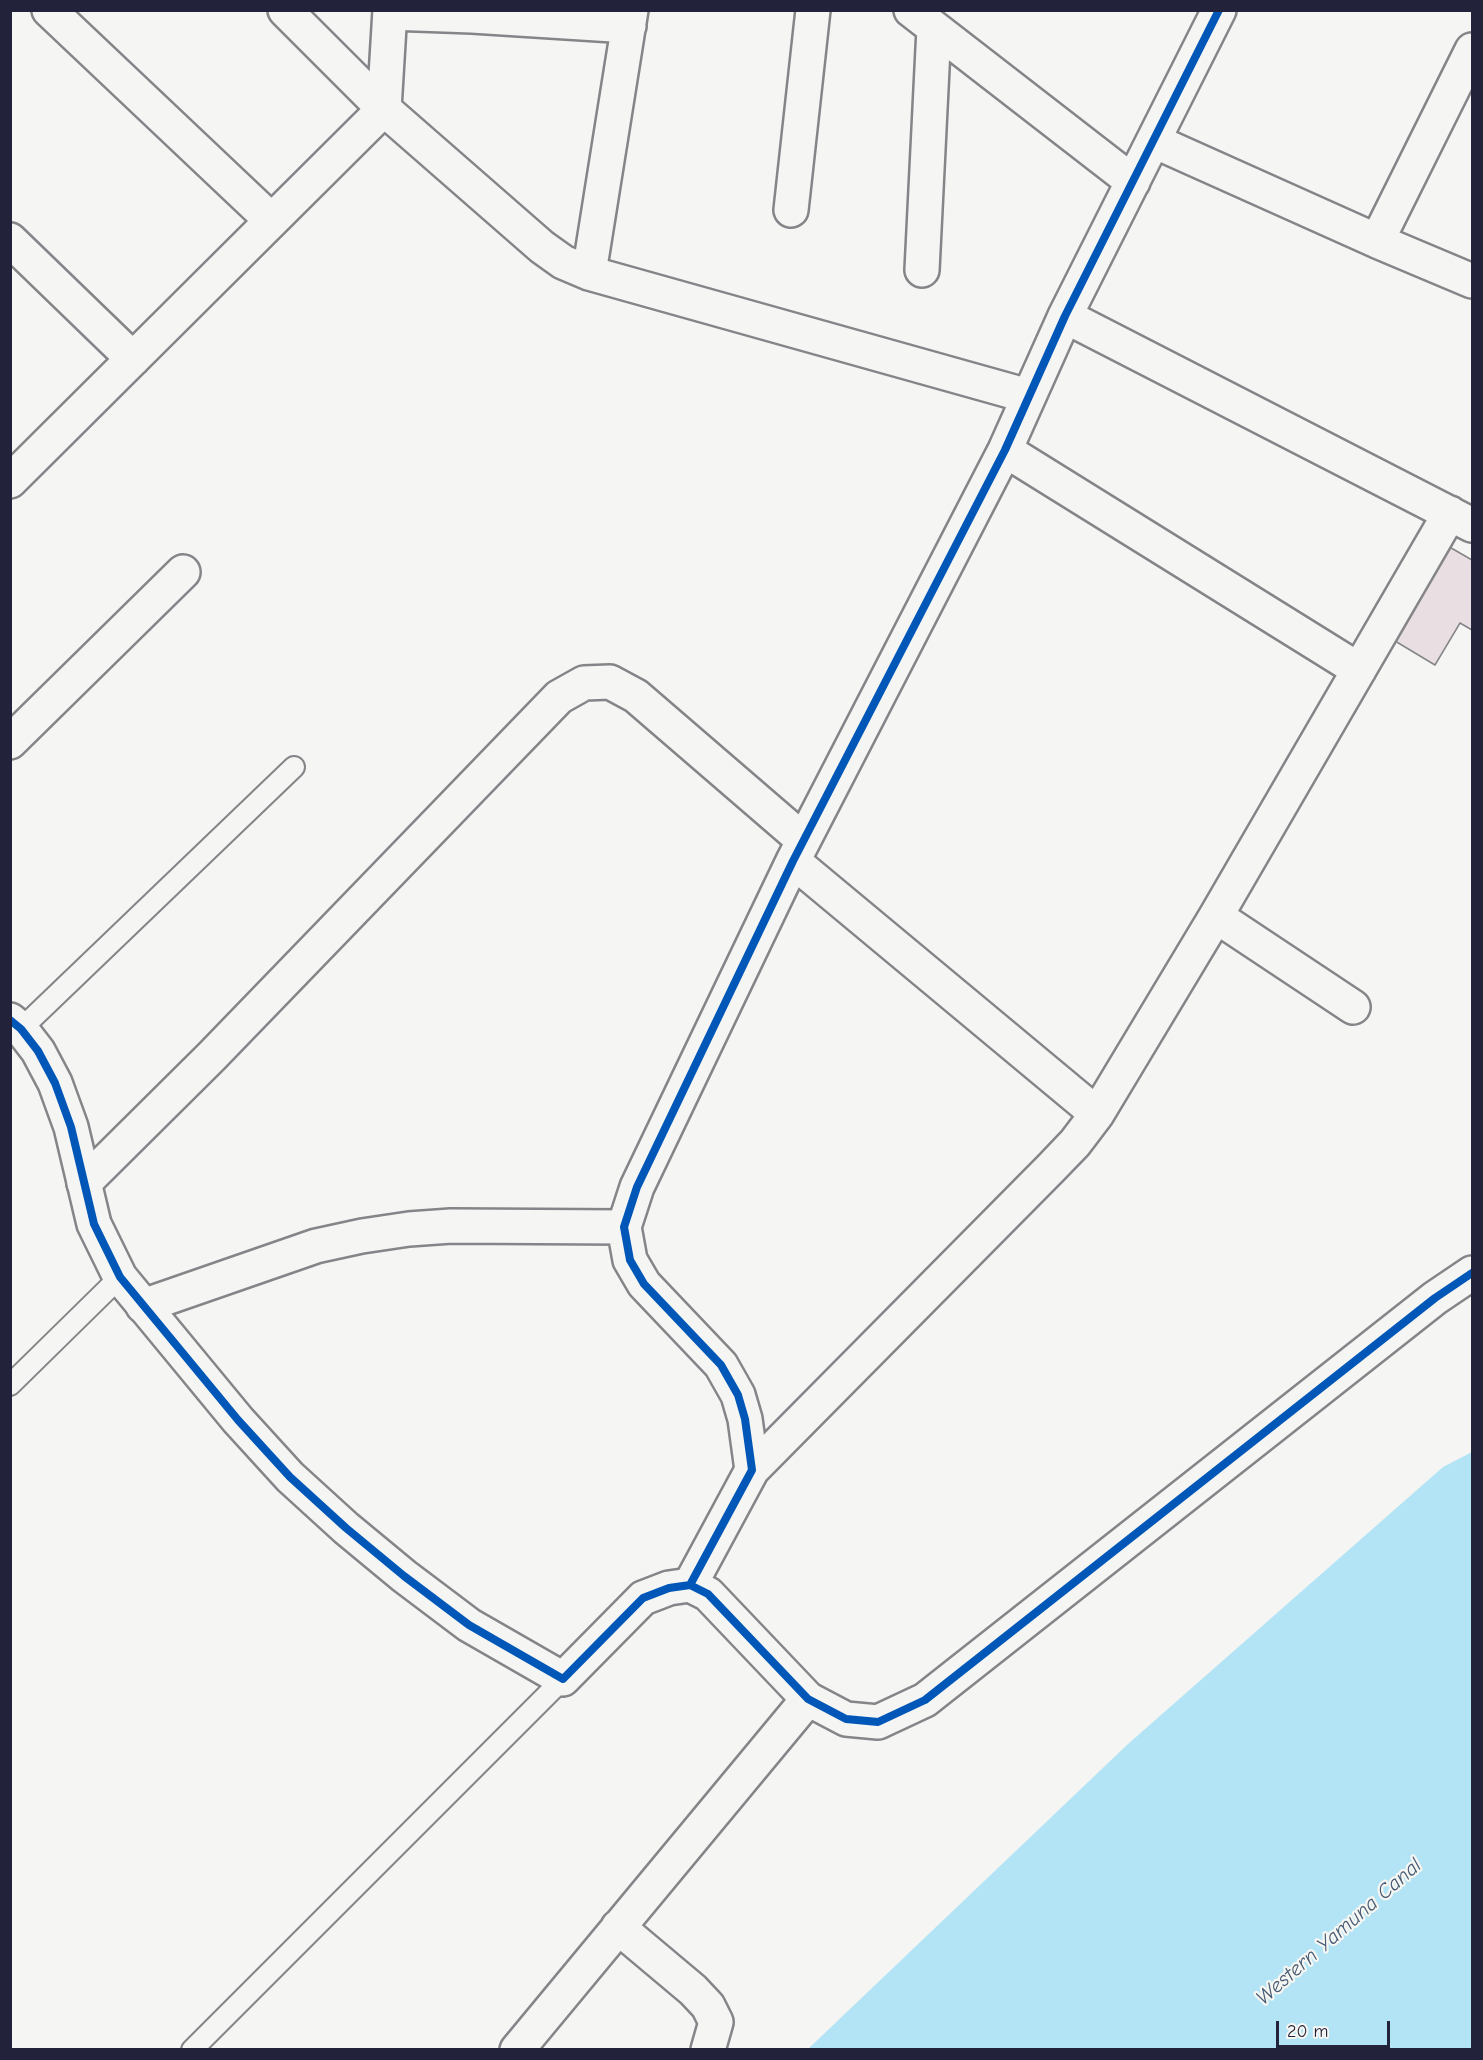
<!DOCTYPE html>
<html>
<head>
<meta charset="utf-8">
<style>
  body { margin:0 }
  #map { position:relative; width:1483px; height:2060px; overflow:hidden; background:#f5f5f3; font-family:"Comic Neue",sans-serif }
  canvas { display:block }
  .frame { position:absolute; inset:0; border:12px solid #22223b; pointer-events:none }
  .scale { position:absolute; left:1276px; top:2021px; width:114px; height:27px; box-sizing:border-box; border:3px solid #22223b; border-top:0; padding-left:8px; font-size:18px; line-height:21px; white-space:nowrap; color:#22223b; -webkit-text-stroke:4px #f6f6f2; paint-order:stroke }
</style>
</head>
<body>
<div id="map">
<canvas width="1483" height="2060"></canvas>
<div class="frame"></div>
<div class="scale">20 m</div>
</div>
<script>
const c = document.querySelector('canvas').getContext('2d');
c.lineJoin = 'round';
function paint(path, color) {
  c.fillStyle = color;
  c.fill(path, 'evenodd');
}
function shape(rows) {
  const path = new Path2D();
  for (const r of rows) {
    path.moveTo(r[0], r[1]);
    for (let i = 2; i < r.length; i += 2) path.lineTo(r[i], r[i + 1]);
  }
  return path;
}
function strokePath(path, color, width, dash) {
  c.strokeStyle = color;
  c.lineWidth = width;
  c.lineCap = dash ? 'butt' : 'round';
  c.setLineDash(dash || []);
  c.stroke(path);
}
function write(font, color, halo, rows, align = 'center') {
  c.font = font + ' "Comic Neue",sans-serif';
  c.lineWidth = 4.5;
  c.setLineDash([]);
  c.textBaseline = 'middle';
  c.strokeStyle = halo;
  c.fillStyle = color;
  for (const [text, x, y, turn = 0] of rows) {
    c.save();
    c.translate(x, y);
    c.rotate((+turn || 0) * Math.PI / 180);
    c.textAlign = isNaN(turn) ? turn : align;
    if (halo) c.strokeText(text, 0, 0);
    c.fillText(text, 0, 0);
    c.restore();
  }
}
const water = shape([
  [1472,1452,1472,2049,808,2049,1128,1744,1443,1467]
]);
const building = shape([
  [1446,545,1472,560,1472,630,1460,623,1435,665,1390,638,1446,545]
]);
const lane = shape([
  [21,1029,294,767],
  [10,1385,120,1277],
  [192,2050,563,1679]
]);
const street = shape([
  [49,10,271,220],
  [285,10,384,109,542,247,563,262,589,273,1028,396],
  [911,10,1133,182],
  [390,13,472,16,629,26],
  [1154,141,1377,241,1472,281],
  [791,210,813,10],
  [10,240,133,359],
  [1377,241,1472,50],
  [922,270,934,28],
  [589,273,631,10],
  [1065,316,1472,525],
  [1005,450,1359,670],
  [10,481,384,109,390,10],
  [10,742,183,572],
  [793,861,1097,1114],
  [1216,916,1353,1007],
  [84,1183,212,1056,559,697,584,683,610,682,636,696,803,840],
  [143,1306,316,1246,362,1236,409,1229,451,1226,624,1227],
  [752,1470,1051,1168,1075,1143,1097,1114,1216,916,1450,513],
  [690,1585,752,1470,745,1419,738,1395,721,1365,644,1284,630,1260,624,1227,637,1187,793,861,1005,450,1065,316,1219,10],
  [618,1927,693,1990,708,2006,716,2022,708,2050],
  [517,2050,808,1699]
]);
const secondary = shape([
  [10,1020,21,1029,38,1051,55,1083,71,1127,94,1224,120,1277,238,1420,290,1477,346,1528,404,1576,469,1625,563,1679,643,1598,669,1588,690,1585,708,1594,808,1699,846,1719,878,1722,925,1700,1435,1298,1472,1273]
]);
const cycleway = shape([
  [10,1020,21,1029,38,1051,55,1083,71,1127,94,1224,120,1277,238,1420,290,1477,346,1528,404,1576,469,1625,563,1679,643,1598,669,1588,690,1585,708,1594,808,1699,846,1719,878,1722,925,1700,1435,1298,1472,1273],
  [690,1585,752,1470,745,1419,738,1395,721,1365,644,1284,630,1260,624,1227,637,1187,793,861,1005,450,1065,316,1219,10]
]);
const waterNames = [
  ["Western Yamuna Canal",1339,1932,-41]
];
paint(water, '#b2e4f6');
paint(building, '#e9dfe3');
strokePath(building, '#858589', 1.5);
strokePath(lane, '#858589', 24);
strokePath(street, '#858589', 38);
strokePath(secondary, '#858589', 38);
strokePath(lane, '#f5f5f3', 20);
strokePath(street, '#f5f5f3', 33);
strokePath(secondary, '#f5f5f3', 33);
strokePath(cycleway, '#0057b8', 8);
write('italic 21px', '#455a74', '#f6f6f2', waterNames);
</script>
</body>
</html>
